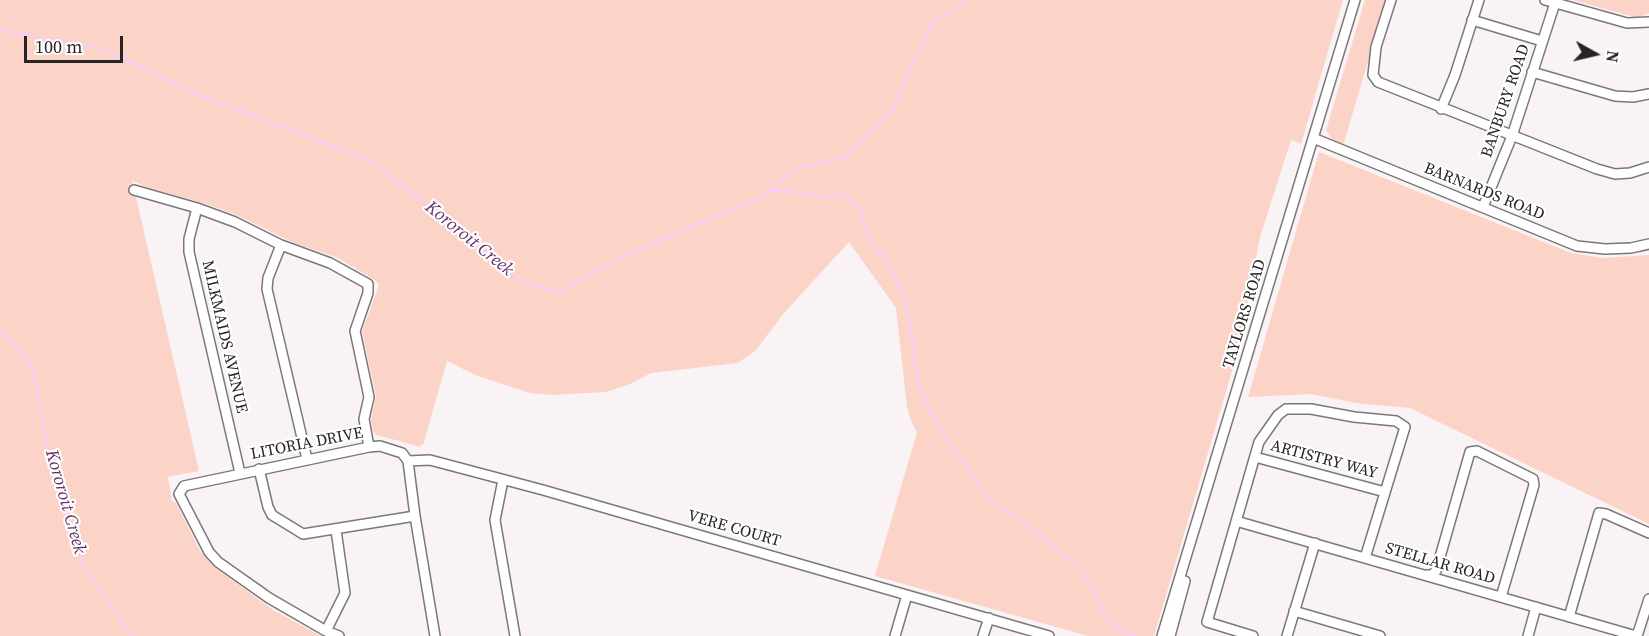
<!DOCTYPE html>
<html>
<head>
<meta charset="utf-8">
<style>
  body { margin:0 }
  #map { position:relative; width:1649px; height:636px; overflow:hidden; background:#f9f3f5; font-family:"Source Serif 4",serif }
  canvas { display:block }
  .north { position:absolute; left:1565px; top:24px; width:60px; height:60px; -webkit-text-stroke:4px #fff; paint-order:stroke; rotate:98deg; font-size:16px; font-weight:700; line-height:24px; text-align:center; color:#262424 }
  .north::after { content:''; display:block; margin:auto; width:21px; height:27px; background:#262424; clip-path:polygon(50% 0,100% 100%,50% 72%,0 100%) }
  .scale { position:absolute; left:24px; top:36px; width:99px; height:27px; box-sizing:border-box; border:3px solid #262424; border-top:0; padding-left:8px; font-size:18px; line-height:21px; white-space:nowrap; color:#262424; -webkit-text-stroke:4px #fff; paint-order:stroke }
</style>
</head>
<body>
<div id="map">
<canvas width="1649" height="636"></canvas>
<div class="north">N</div>
<div class="scale">100 m</div>
</div>
<script>
const c = document.querySelector('canvas').getContext('2d');
c.lineJoin = 'round';
function paint(path, color) {
  c.fillStyle = color;
  c.fill(path, 'evenodd');
}
function shape(rows) {
  const path = new Path2D();
  for (const r of rows) {
    path.moveTo(r[0], r[1]);
    for (let i = 2; i < r.length; i += 2) path.lineTo(r[i], r[i + 1]);
  }
  return path;
}
function strokePath(path, color, width, dash) {
  c.strokeStyle = color;
  c.lineWidth = width;
  c.lineCap = dash ? 'butt' : 'round';
  c.setLineDash(dash || []);
  c.stroke(path);
}
function write(font, color, halo, rows, align = 'center') {
  c.font = font + ' "Source Serif 4",serif';
  c.lineWidth = 4.5;
  c.setLineDash([]);
  c.textBaseline = 'middle';
  c.strokeStyle = halo;
  c.fillStyle = color;
  for (const [text, x, y, turn = 0] of rows) {
    c.save();
    c.translate(x, y);
    c.rotate((+turn || 0) * Math.PI / 180);
    c.textAlign = isNaN(turn) ? turn : align;
    if (halo) c.strokeText(text, 0, 0);
    c.fillText(text, 0, 0);
    c.restore();
  }
}
const green = shape([
  [0,0,1343,0,1301,144,1291,140,1260,237,1240,344,1154,636,1088,636,875,576,917,432,911,421,907,407,896,308,849,242,784,313,756,350,738,363,651,373,630,384,606,392,553,395,530,393,475,375,447,361,423,445,421,444,421,447,377,435,373,431,371,419,376,396,362,332,379,285,375,280,336,257,294,243,241,217,207,204,146,187,132,180,199,471,168,477,172,501,176,503,200,551,214,567,273,610,321,636,0,636],
  [1365,0,1386,0,1343,146,1332,139,1326,130],
  [1573,0,1649,0,1649,13,1640,17,1634,17],
  [1319,152,1571,253,1602,258,1649,255,1649,524,1410,408,1356,403,1311,394,1248,397]
]);
const stream = shape([
  [0,30,100,48,195,93,368,160,451,222,511,276,556,293,632,252,763,197,795,169,843,158,891,112,931,25,965,0],
  [772,191,798,192,825,197,837,195,848,197,858,206,873,246,884,257,899,284,908,312,918,380,933,417,947,440,987,497,1046,540,1083,571,1110,624,1129,634,1137,636],
  [0,329,34,370,51,465,84,567,133,636]
]);
const minor = shape([
  [1391,0,1376,47,1373,75,1378,82,1597,169,1615,174,1630,173,1649,167],
  [1545,0,1627,23,1649,22],
  [1472,20,1542,41],
  [1532,72,1615,96,1633,97,1649,94],
  [1441,109,1455,75,1479,0],
  [1313,138,1577,246,1605,249,1631,248,1649,244],
  [134,190,197,208,235,222,281,245,330,263,368,284,368,293,355,331,369,397,364,419,369,447],
  [1483,207,1512,136,1555,3],
  [197,208,189,239,189,252,240,473],
  [281,245,268,278,267,289,307,459],
  [1255,457,1385,492],
  [408,461,430,460,543,490,1049,636],
  [259,469,268,507,272,515,303,534,415,516],
  [503,480,495,520,515,636],
  [1236,521,1636,636],
  [1426,575,1432,575,1436,571,1470,452,1477,451,1533,479,1534,485,1501,597],
  [1294,611,1380,636],
  [1569,617,1599,513,1606,514,1649,533],
  [326,631,345,593,336,530],
  [339,636,326,631,269,598,218,562,209,552,179,494,184,486,369,447,380,446,402,453,408,461,415,516,435,636],
  [895,636,907,595],
  [983,636,989,618],
  [1162,636,1355,0],
  [1170,636,1185,581],
  [1253,636,1207,622,1259,442,1278,415,1286,409,1311,409,1354,417,1396,421,1405,427,1365,558],
  [1287,636,1315,543],
  [1528,636,1536,607],
  [1637,636,1649,599]
]);
const streetNames = [
  ["BANBURY ROAD",1506,101,-71],
  ["BARNARDS ROAD",1484,192,22],
  ["TAYLORS ROAD",1245,314,-73],
  ["MILKMAIDS AVENUE",224,337,77],
  ["LITORIA DRIVE",307,444,-11],
  ["ARTISTRY WAY",1324,460,15],
  ["VERE COURT",734,529,16],
  ["STELLAR ROAD",1440,564,16]
];
const waterNames = [
  ["Kororoit Creek",469,239,39],
  ["Kororoit Creek",65,502,74]
];
paint(green, '#fcd3c7');
strokePath(stream, '#f8cbfd', 2);
strokePath(minor, '#7c7778', 12);
strokePath(minor, '#fff', 9);
write('16px', '#262424', '#fff', streetNames);
write('italic 18px', '#66316b', '#fff', waterNames);
</script>
</body>
</html>
